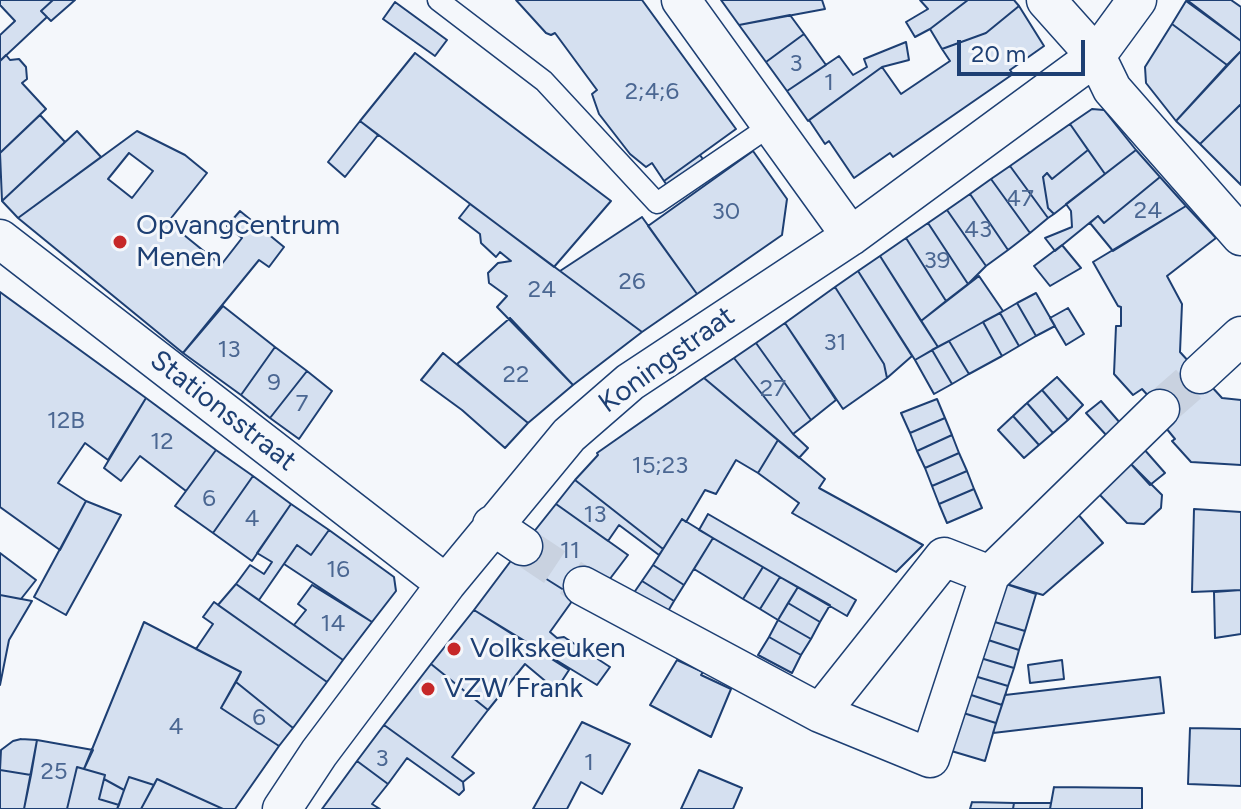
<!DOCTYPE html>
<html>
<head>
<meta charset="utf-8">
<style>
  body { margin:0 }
  #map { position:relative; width:1241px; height:809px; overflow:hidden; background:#f4f7fb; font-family:Figtree,sans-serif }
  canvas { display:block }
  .scale { position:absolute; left:957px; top:40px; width:128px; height:36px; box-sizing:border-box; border:4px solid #1d3f73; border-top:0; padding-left:10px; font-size:24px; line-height:28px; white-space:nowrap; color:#1d3f73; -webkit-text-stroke:6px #f4f7fb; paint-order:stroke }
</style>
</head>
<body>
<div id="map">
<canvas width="1241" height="809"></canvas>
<div class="scale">20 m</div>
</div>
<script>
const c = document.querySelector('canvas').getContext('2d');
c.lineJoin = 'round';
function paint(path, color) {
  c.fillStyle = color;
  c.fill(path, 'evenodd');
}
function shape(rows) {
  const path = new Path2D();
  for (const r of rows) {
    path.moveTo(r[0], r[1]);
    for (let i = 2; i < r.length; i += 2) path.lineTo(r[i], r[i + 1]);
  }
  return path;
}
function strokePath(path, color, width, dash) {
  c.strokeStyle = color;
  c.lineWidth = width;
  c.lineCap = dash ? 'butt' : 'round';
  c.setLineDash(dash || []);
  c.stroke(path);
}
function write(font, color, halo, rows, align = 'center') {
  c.font = font + ' Figtree,sans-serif';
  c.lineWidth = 6;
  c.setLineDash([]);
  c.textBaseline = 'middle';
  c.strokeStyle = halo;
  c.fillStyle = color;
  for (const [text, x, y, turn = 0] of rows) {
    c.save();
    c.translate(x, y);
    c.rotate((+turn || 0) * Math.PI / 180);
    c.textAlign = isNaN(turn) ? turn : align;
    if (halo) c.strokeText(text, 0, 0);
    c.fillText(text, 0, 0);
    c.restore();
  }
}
const building = shape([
  [0,0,53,0,41,11,47,17,0,61,0,35,15,21,0,5,0,0],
  [53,0,75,0,51,21,41,11,53,0],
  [516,0,642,0,736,129,664,181,652,163,646,167,630,154,599,114,592,94,597,90,555,33,551,35,546,33,516,0],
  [721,0,822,0,825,9,739,25,721,0],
  [920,0,968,0,930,29,915,37,906,22,928,9,920,0],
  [968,0,1014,0,1019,6,986,33,942,49,930,29,968,0],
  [1187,0,1231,0,1241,7,1241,41,1187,0],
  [1186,1,1241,41,1241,51,1227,65,1172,24,1186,1],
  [395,2,447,40,435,56,383,19,395,2],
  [1019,6,1044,46,1010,70,1013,74,893,157,890,153,854,178,829,141,825,144,809,120,882,67,901,94,950,61,942,49,986,33,1019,6],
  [790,15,804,34,766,62,739,25,790,15],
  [1172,24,1227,65,1176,121,1146,83,1145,67,1172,24],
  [804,34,826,65,787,91,766,62,804,34],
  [906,42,909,60,882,67,808,121,787,91,839,56,853,75,867,67,864,59,906,42],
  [1241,51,1241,104,1200,144,1176,121,1241,51],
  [415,53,611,201,554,267,360,121,415,53],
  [6,55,10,60,19,59,26,67,27,79,22,83,46,109,0,153,0,61,6,55],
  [1241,104,1241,185,1200,144,1241,104],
  [1092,109,1104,110,1136,150,1105,174,1070,124,1092,109],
  [40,115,65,142,2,201,0,153,40,115],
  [360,121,378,135,345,177,328,162,360,121],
  [1070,124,1088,150,1052,179,1047,173,1043,177,1048,208,1054,214,1048,218,1010,166,1070,124],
  [77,131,101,157,18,218,2,201,77,131],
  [137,131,185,155,207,173,168,222,221,265,242,238,227,226,240,211,284,247,269,267,259,260,183,353,18,218,137,131],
  [129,153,153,171,132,198,108,179,129,153],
  [1088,150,1105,174,1054,214,1048,208,1043,177,1047,173,1052,179,1088,150],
  [1136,150,1160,177,1104,223,1098,216,1055,251,1045,238,1072,227,1071,211,1066,204,1136,150],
  [753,151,787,199,782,235,697,294,648,226,753,151],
  [700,155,707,165,671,191,664,181,700,155],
  [1010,166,1048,218,1030,233,991,179,1010,166],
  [1160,177,1186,206,1113,251,1090,223,1098,216,1104,223,1160,177],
  [991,179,1030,233,1008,250,970,194,991,179],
  [970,194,1008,250,986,266,947,210,970,194],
  [470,204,560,271,642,332,573,385,497,307,507,296,489,283,488,273,498,263,511,261,500,252,496,257,481,243,480,234,459,218,470,204],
  [1186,206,1216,238,1167,276,1182,304,1180,352,1222,398,1241,400,1241,465,1191,462,1172,441,1175,439,1166,428,1173,423,1142,389,1133,395,1114,374,1116,326,1121,326,1121,307,1118,306,1093,262,1186,206],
  [947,210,986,266,968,284,928,223,947,210],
  [642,217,697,294,642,332,560,271,642,217],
  [928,223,968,284,946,301,906,238,928,223],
  [906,238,946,301,921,321,880,256,906,238],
  [1062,245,1081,268,1050,286,1034,266,1062,245],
  [880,256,938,347,915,360,858,271,880,256],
  [858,271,912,356,887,378,884,364,835,287,858,271],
  [979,276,1003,311,938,347,921,321,979,276],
  [835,287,884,364,887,378,843,409,785,323,835,287],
  [0,292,146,398,108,460,85,443,58,483,86,501,60,550,0,507,0,292],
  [1036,293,1055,326,1036,336,1017,303,1036,293],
  [1017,303,1036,336,1019,346,1000,313,1017,303],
  [223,306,275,347,241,395,183,353,223,306],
  [1068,308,1084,334,1066,345,1050,318,1068,308],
  [1000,313,1019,346,1002,356,983,322,1000,313],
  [510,318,573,385,528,423,457,364,510,318],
  [983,322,1002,356,969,374,949,341,983,322],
  [785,323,836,400,811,420,756,343,785,323],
  [949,341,969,374,952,384,932,350,949,341],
  [756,343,811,420,793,434,734,358,756,343],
  [275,347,307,371,270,418,241,395,275,347],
  [932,350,952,384,934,394,915,360,932,350],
  [443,353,528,423,505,448,462,410,421,380,443,353],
  [734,358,793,434,808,448,799,458,704,378,734,358],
  [307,371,332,391,299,439,270,418,307,371],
  [1057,377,1083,405,1068,420,1042,390,1057,377],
  [704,378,778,440,758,473,736,460,716,494,705,490,686,522,682,519,663,549,575,480,598,455,597,453,704,378],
  [1042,390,1068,420,1053,433,1027,403,1042,390],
  [146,398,216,450,186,491,140,456,121,481,104,468,146,398],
  [937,399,945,418,910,433,901,413,937,399],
  [1101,401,1121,424,1107,436,1086,413,1101,401],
  [1027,403,1053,433,1039,445,1013,416,1027,403],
  [1013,416,1039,445,1024,458,998,430,1013,416],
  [945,418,952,435,917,451,910,433,945,418],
  [952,435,959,453,925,468,917,451,952,435],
  [778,440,825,479,819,488,923,545,896,572,792,513,799,503,758,473,778,440],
  [1143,448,1165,473,1150,485,1130,463,1143,448],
  [216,450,253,476,213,533,175,506,216,450],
  [959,453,967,471,932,486,925,468,959,453],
  [1130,463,1162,495,1161,508,1144,524,1127,523,1098,493,1130,463],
  [967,471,974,489,939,504,932,486,967,471],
  [253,476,291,504,252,561,213,533,253,476],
  [575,480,663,549,659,555,619,525,608,541,556,504,575,480],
  [974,489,982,508,947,523,939,504,974,489],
  [86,501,121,515,66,615,34,597,86,501],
  [291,504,329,530,311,555,297,545,259,600,236,584,250,565,264,574,272,562,257,553,291,504],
  [556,504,628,555,606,584,575,597,513,558,556,504],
  [1194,509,1241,512,1241,590,1192,592,1194,509],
  [1076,512,1103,543,1043,595,1000,582,1076,512],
  [708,514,856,600,847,616,699,530,708,514],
  [682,519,713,538,684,585,653,565,682,519],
  [329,530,394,577,396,591,372,622,284,564,297,545,311,555,329,530],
  [713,538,763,567,743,599,694,569,713,538],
  [0,553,36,580,21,599,0,595,0,553],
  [513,558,575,597,550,632,557,638,564,637,610,667,597,685,474,610,513,558],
  [653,565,684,585,674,601,642,581,653,565],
  [763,567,780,577,760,609,743,599,763,567],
  [780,577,798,587,778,620,760,609,780,577],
  [642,581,674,601,664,618,631,597,642,581],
  [1000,582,1036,594,1025,631,988,620,1000,582],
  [236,584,343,660,327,682,218,605,236,584],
  [312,585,372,622,343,660,294,625,306,610,298,604,312,585],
  [798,587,830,605,820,622,788,603,798,587],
  [1241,590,1241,634,1215,638,1214,592,1241,590],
  [0,595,32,601,9,640,0,685,0,595],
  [214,602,327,682,293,728,236,682,241,672,196,649,213,624,203,617,214,602],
  [788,603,820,622,811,639,778,620,788,603],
  [474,610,569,670,556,690,525,664,488,710,431,664,474,610],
  [778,620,811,639,801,655,769,637,778,620],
  [988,620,1025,631,1019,650,982,638,988,620],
  [144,622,241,672,221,708,279,746,235,809,223,809,157,779,154,785,129,777,124,790,104,779,105,775,84,769,144,622],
  [769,637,801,655,792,673,758,655,769,637],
  [982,638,1019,650,1014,668,977,657,982,638],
  [977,657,1014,668,1008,686,971,675,977,657],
  [677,660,703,672,701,675,731,689,711,737,650,705,677,660],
  [1062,660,1064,679,1030,683,1028,665,1062,660],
  [431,664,488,710,452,757,474,773,463,782,384,725,431,664],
  [971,675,1008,686,1002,705,965,693,971,675],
  [1160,677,1164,713,993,733,1005,695,1160,677],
  [236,682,293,728,279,746,221,708,236,682],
  [965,693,1002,705,996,723,960,712,965,693],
  [960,712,996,723,985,761,948,750,960,712],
  [582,722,630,744,602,794,581,782,567,809,533,809,582,722],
  [384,725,463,782,464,790,459,795,407,758,388,784,357,761,384,725],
  [1190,728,1241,729,1241,786,1188,784,1190,728],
  [21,739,37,740,31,775,0,770,1,750,13,741,21,739],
  [37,740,93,750,84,769,77,767,67,809,24,809,37,740],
  [357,761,388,784,372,804,380,809,322,809,357,761],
  [77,767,105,775,99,799,119,805,117,809,67,809,77,767],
  [0,770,31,775,24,809,0,809,0,770],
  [699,770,742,788,733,809,681,809,699,770],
  [129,777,154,785,141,809,117,809,129,777],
  [104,779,124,790,119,805,99,799,104,779],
  [157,779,223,809,141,809,157,779],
  [1054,787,1142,788,1142,809,1050,809,1054,787],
  [972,802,1014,803,1013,809,970,809,972,802],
  [1014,803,1051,803,1050,809,1013,809,1014,803]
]);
const minorTunnel = shape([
  [1160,409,1200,374],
  [523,546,583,586]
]);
const service = shape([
  [438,0,544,81,657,203,770,126]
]);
const minor = shape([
  [681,0,851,236],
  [1046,0,1096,56,1112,89,1241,236],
  [0,239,446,584],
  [1200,374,1241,336],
  [492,525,523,546],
  [583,586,820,713,930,758,990,575,1160,409],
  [820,713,944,557,990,575],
  [282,809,319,753,446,584,569,435,630,382,851,236,1096,56,1137,0]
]);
const markers = [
  [120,242,8,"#c62828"],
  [454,649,8,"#c62828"],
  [428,689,8,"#c62828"]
];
const numberNames = [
  ["3",796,64],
  ["1",829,83],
  ["2;4;6",652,92],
  ["47",1020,199],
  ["24",1148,211],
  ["30",726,212],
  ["43",978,230],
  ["39",937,261],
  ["26",632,282],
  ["24",542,290],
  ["31",835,343],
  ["13",229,350],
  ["22",516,375],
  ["9",274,383],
  ["27",773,389],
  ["7",302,404],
  ["12B",66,421],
  ["12",162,442],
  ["15;23",660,466],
  ["6",209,499],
  ["13",595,515],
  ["4",252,519],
  ["11",570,551],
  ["16",338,570],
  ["14",333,624],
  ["6",259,718],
  ["4",176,727],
  ["3",382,759],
  ["1",589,763],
  ["25",54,772]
];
const poiNames = [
  ["Opvangcentrum",136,226],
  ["Menen",136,258],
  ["Volkskeuken",470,649],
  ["VZW Frank",444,689]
];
const streetNames = [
  ["Koningstraat",667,360,-36],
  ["Stationsstraat",223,411,38]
];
paint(building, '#d5e0f0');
strokePath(building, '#1d3f73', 2);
strokePath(minorTunnel, '#c9d2e0', 38, [38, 19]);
strokePath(service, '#1d3f73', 23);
strokePath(minor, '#1d3f73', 41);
strokePath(service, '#f4f7fb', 20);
strokePath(minor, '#f4f7fb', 38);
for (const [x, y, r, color] of markers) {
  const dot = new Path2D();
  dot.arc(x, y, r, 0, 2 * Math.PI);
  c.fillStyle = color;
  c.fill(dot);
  strokePath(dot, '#f4f7fb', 3);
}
write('24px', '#4b6792', null, numberNames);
write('28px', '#1d3f73', '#f4f7fb', poiNames, 'left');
write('28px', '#1d3f73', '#f4f7fb', streetNames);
</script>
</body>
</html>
